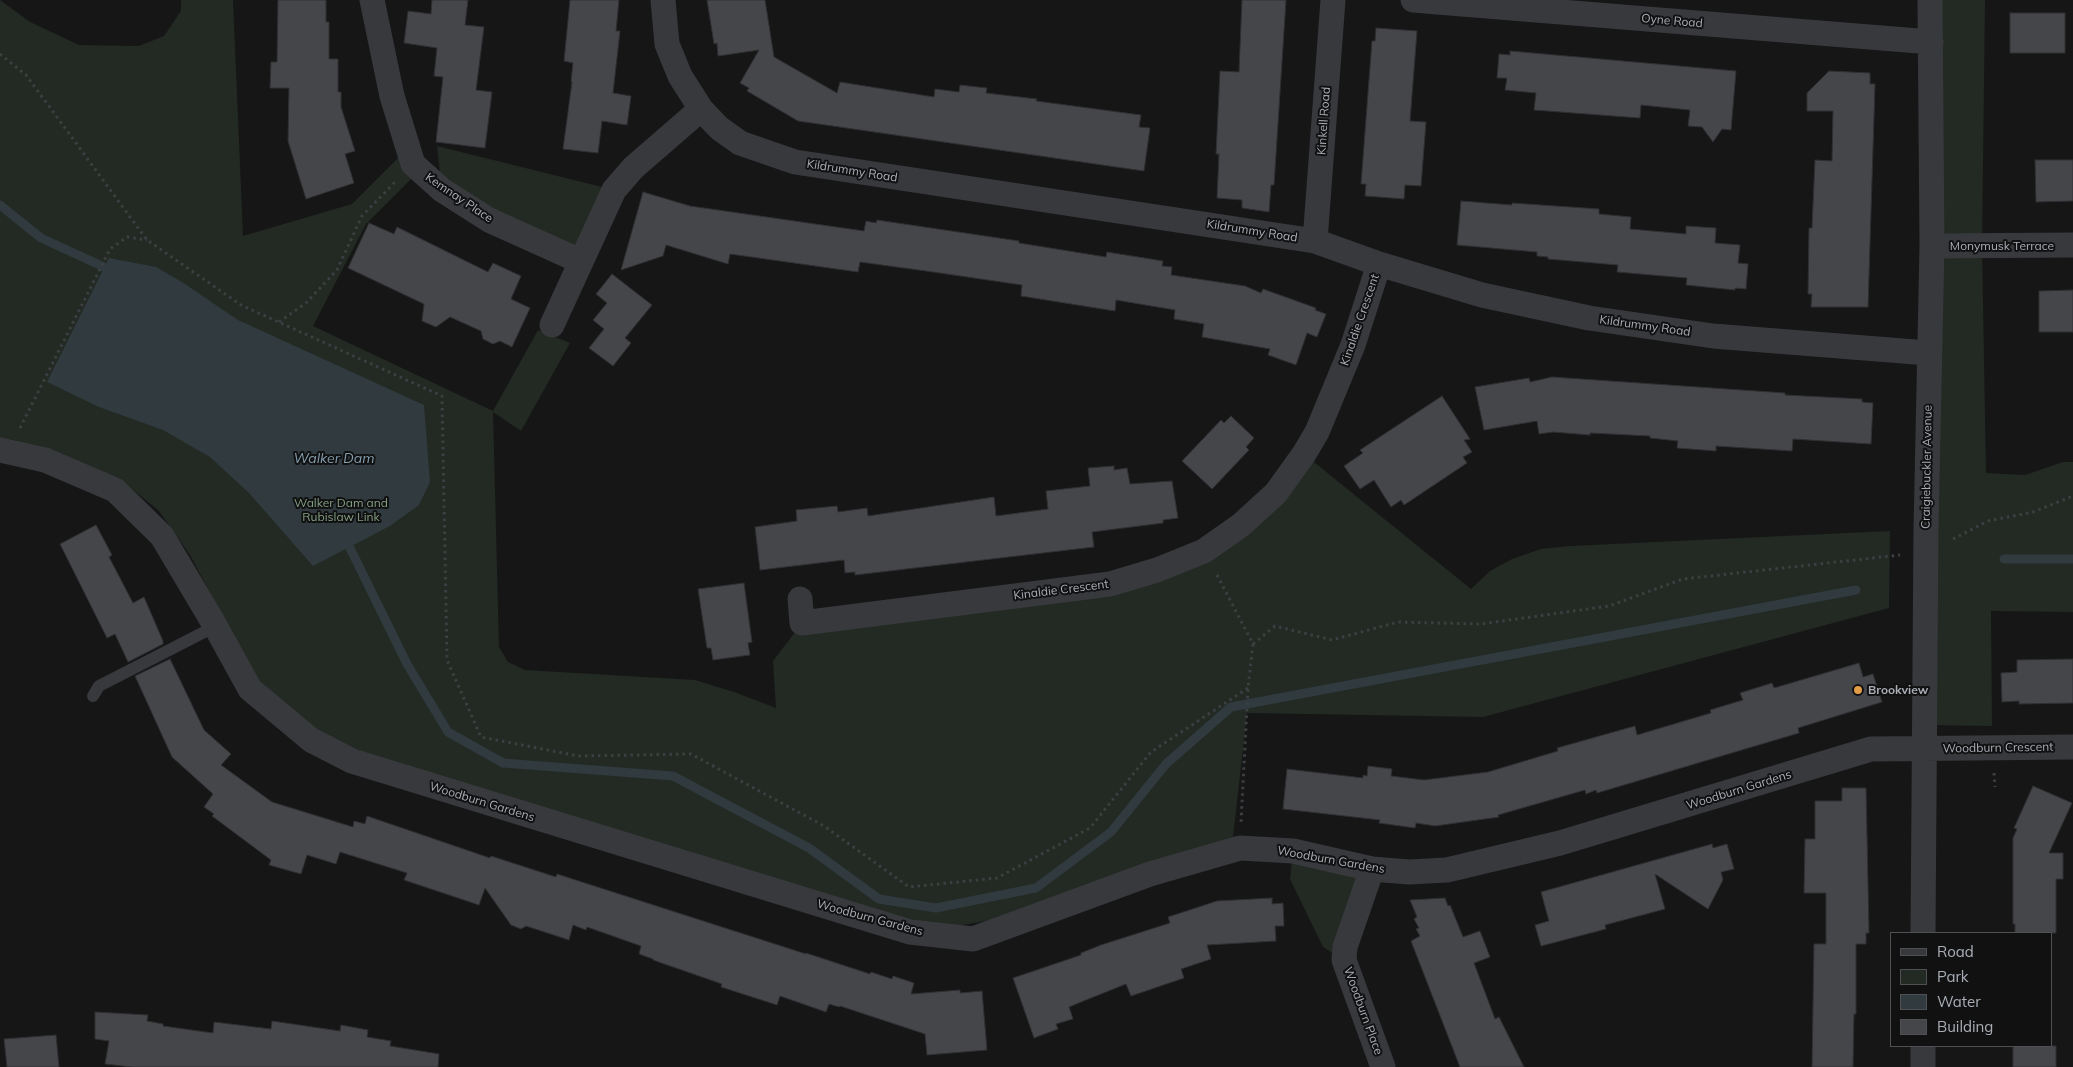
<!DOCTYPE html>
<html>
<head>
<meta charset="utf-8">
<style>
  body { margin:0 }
  #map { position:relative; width:2073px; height:1067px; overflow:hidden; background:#161617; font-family:Mulish,sans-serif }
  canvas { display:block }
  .legend { position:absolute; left:1890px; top:932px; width:162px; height:115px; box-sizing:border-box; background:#111112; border:1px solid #4e5054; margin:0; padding:6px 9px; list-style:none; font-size:15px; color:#a9aeb6 }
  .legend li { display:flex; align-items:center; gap:10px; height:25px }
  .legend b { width:25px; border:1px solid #4e5054 }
</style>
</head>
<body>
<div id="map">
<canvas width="2073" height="1067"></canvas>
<ul class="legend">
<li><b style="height:6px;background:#37393c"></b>Road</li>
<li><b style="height:14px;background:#222a23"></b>Park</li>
<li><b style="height:14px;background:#303a3f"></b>Water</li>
<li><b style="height:14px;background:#45464a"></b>Building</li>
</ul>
</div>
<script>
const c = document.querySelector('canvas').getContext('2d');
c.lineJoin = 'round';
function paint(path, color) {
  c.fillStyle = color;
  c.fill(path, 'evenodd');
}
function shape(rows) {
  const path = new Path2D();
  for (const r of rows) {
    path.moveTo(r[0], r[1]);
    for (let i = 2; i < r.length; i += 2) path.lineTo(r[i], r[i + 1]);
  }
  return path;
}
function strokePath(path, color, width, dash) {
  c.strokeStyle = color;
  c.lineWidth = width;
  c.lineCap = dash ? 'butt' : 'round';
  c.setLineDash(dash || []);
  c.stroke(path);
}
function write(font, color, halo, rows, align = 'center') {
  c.font = font + ' Mulish,sans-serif';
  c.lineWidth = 4;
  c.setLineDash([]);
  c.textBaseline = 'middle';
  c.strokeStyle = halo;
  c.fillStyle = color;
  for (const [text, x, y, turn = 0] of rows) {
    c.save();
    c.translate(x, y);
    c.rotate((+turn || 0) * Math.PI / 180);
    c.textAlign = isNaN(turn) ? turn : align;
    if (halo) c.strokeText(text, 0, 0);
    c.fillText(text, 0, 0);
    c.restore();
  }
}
const green = shape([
  [0,0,30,22,79,45,139,46,164,36,181,11,181,0,233,0,243,236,352,204,408,148,419,171,366,224,313,326,493,411,538,330,570,343,521,431,493,412,499,647,508,662,525,670,695,680,737,693,776,708,773,661,802,623,1110,584,1204,551,1304,454,1471,589,1490,571,1512,559,1541,549,1570,546,1890,531,1889,608,1483,717,1247,713,1233,837,991,920,951,927,912,920,354,750,310,726,254,676,190,555,159,511,120,479,47,454,14,440,0,438],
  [1930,0,1985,0,1982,246,1986,473,2025,475,2063,462,2073,462,2073,612,1991,611,1992,726,1924,725],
  [437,146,614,190,580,261,442,190],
  [1293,851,1372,869,1344,960,1323,947,1290,879]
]);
const water = shape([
  [109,258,156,267,182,282,238,320,424,405,430,482,419,505,390,526,313,566,249,493,210,457,163,430,99,407,47,382]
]);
const stream = shape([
  [0,205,41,238,104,267],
  [350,548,407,664,448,732,503,763,673,776,809,848,879,899,936,908,1036,888,1111,832,1166,764,1231,707,1856,590],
  [2004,559,2073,559]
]);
const building = shape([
  [278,0,326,0,326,22,329,22,329,59,338,59,338,92,341,92,341,107,355,151,345,154,354,183,306,199,288,141,289,88,270,88,271,62,277,62,278,0],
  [432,0,468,0,465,25,484,27,476,90,492,92,485,148,436,142,443,77,434,76,437,48,404,43,408,11,431,14,432,0],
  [570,0,619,0,616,31,620,31,613,93,631,96,627,125,602,121,598,153,563,149,572,82,571,81,573,63,564,61,570,0],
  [707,0,765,0,774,57,837,93,840,82,934,97,935,89,959,92,960,85,987,88,986,93,1037,99,1036,101,1141,115,1139,127,1150,128,1144,171,798,121,747,91,749,88,740,83,759,50,718,56,717,43,714,44,707,0],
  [1242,0,1286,0,1274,185,1271,185,1269,212,1242,208,1242,200,1217,198,1219,154,1216,154,1220,71,1239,72,1242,0],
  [2010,13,2065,13,2065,53,2010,53,2010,13],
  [1376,28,1417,31,1410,121,1426,122,1421,186,1405,185,1404,199,1365,196,1366,184,1361,184,1372,41,1375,41,1376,28],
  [1510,51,1736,71,1731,130,1722,129,1713,142,1702,127,1688,126,1690,110,1641,105,1640,118,1534,110,1536,93,1505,90,1507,78,1497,78,1499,54,1510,55,1510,51],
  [1829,71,1870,73,1870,84,1875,84,1868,307,1811,307,1812,294,1808,294,1809,228,1812,228,1815,160,1832,161,1833,111,1807,111,1807,93,1829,71],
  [2035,160,2073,160,2073,201,2036,202,2035,160],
  [643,192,690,206,864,231,866,221,876,223,877,220,1019,241,1019,243,1106,257,1107,252,1163,261,1162,266,1172,267,1171,275,1245,286,1261,293,1263,289,1316,308,1315,310,1326,314,1317,337,1307,333,1296,365,1268,355,1270,349,1202,337,1204,324,1174,319,1175,310,1116,300,1115,311,1021,296,1022,285,926,271,860,262,858,272,730,254,728,264,666,245,663,256,621,270,643,192],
  [1461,201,1512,205,1512,203,1599,209,1599,214,1631,217,1630,229,1686,234,1686,226,1716,228,1715,243,1740,245,1738,263,1748,264,1746,289,1735,288,1735,290,1686,285,1687,278,1617,272,1618,265,1548,259,1548,257,1537,256,1537,252,1457,245,1461,201],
  [369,223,394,234,397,227,488,272,493,263,521,276,511,299,530,308,512,347,500,341,493,344,483,339,481,331,450,317,436,327,422,321,424,304,348,268,369,223],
  [612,274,652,305,625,338,631,343,613,366,589,348,604,329,593,320,607,303,596,294,612,274],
  [2073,290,2073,332,2039,332,2039,291,2073,290],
  [1552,377,1785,393,1785,395,1862,399,1862,402,1873,403,1871,444,1793,439,1792,451,1716,446,1716,451,1677,448,1678,441,1650,438,1650,436,1590,433,1590,435,1553,432,1539,434,1537,421,1484,430,1475,387,1529,378,1530,382,1552,377],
  [1442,396,1470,439,1464,440,1472,452,1463,457,1467,463,1404,505,1401,500,1391,507,1374,480,1360,489,1344,466,1363,453,1360,450,1442,396],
  [1231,416,1254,438,1246,447,1249,450,1212,489,1182,461,1221,420,1224,423,1231,416],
  [1114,466,1114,470,1127,468,1130,484,1172,481,1178,518,1163,520,1163,523,1092,532,1094,547,855,575,855,572,845,573,844,560,760,570,755,527,797,521,796,510,837,506,838,512,867,508,868,516,994,497,996,516,1048,509,1046,491,1090,486,1088,468,1114,466],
  [96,525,112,555,109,557,133,603,144,597,163,641,163,644,128,662,115,634,107,638,60,544,96,525],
  [744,583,752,642,748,643,750,655,713,660,711,648,707,648,698,589,744,583],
  [170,659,204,730,231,754,221,765,272,802,353,827,354,821,365,824,367,816,490,858,491,856,556,877,557,874,806,954,806,953,870,974,871,972,892,979,893,976,914,983,911,994,960,990,960,993,982,991,987,1050,927,1055,925,1034,840,1006,839,1007,829,1004,826,1012,780,996,777,1005,721,987,722,984,653,960,653,959,639,954,641,946,587,927,586,930,573,925,569,940,526,926,521,929,511,925,485,888,479,905,404,880,407,873,340,852,336,864,307,855,301,874,269,865,271,860,212,816,214,814,204,807,213,794,172,757,135,676,170,659],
  [2073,659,2073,703,2019,704,2019,701,2002,702,2001,673,2017,672,2017,660,2073,659],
  [1859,663,1863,677,1873,674,1882,702,1798,728,1799,733,1597,793,1596,790,1586,794,1585,790,1498,815,1499,817,1435,826,1416,823,1415,828,1379,823,1380,820,1283,809,1287,769,1363,778,1363,775,1367,776,1368,766,1392,769,1391,776,1424,780,1488,772,1558,751,1557,748,1635,726,1637,735,1711,713,1710,710,1743,700,1740,693,1772,683,1774,688,1859,663],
  [2033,786,2072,803,2049,853,2063,853,2063,879,2056,879,2056,933,2015,933,2015,924,2013,924,2013,838,2017,829,2014,828,2033,786],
  [1842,788,1866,788,1869,933,1866,933,1866,944,1856,944,1856,1014,1854,1014,1853,1067,1812,1067,1814,944,1826,944,1826,893,1804,893,1805,839,1815,839,1815,801,1842,801,1842,788],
  [1712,844,1713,848,1727,844,1734,869,1721,872,1723,880,1708,909,1655,874,1665,909,1605,925,1606,929,1541,946,1535,925,1549,921,1541,892,1712,844],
  [1272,898,1272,904,1283,903,1284,926,1275,926,1276,941,1207,945,1211,959,1181,969,1184,978,1131,996,1126,984,1081,1002,1069,1007,1073,1019,1056,1024,1058,1029,1034,1038,1013,978,1081,955,1081,953,1101,945,1170,923,1168,917,1217,901,1272,898],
  [1445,898,1448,906,1450,905,1463,937,1480,931,1490,957,1474,963,1495,1019,1499,1017,1524,1067,1460,1067,1411,941,1420,936,1416,929,1419,928,1414,919,1417,917,1410,900,1445,898],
  [95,1012,148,1015,147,1021,163,1024,163,1026,213,1033,214,1022,271,1029,272,1021,340,1031,341,1025,368,1030,367,1037,391,1041,390,1046,439,1054,438,1067,132,1067,105,1064,109,1041,95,1039,95,1012],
  [56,1035,59,1067,7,1067,4,1039,56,1035],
  [2013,1046,2056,1046,2056,1067,2013,1067,2013,1046]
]);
const path = shape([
  [0,54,26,75,147,240,241,305,442,396,447,660,481,737,578,756,691,754,824,826,909,887,997,878,1090,828,1151,752,1248,688],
  [279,322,306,303,337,270,362,216,395,182],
  [20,428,110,249,127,237,147,240],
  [1953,539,1988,521,2033,512,2073,496],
  [1217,575,1253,644,1248,688,1241,822],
  [1253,644,1275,626,1332,640,1398,622,1481,624,1609,606,1683,579,1900,555],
  [1994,773,1995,787]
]);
const service = shape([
  [93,696,99,686,216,626]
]);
const minor = shape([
  [372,0,392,96,413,164,442,190,489,220,580,261],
  [663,0,667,44,680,76,701,109,719,128,740,143,795,162,1315,241,1379,264,1482,295,1589,318,1713,336,1928,353],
  [1413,0,1931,42],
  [1315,241,1333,0],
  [1932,246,2073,245],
  [552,325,614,190,633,168,701,109],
  [0,450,45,460,115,490,162,536,213,622,250,689,311,740,352,761,910,932,973,939,1150,874,1240,848,1293,851,1372,869,1409,872,1447,870,1560,843,1871,749,2073,747],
  [800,599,802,623,1110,584,1157,570,1204,551,1241,525,1276,493,1304,454,1317,432,1353,345,1379,264],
  [1372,869,1345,947,1344,960,1383,1067],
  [1923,933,1926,529,1932,246,1930,0],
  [1923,1067,1923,1046]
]);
const markers = [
  [1858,690,5,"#e09d46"]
];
const streetNames = [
  ["Oyne Road",1672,21,5],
  ["Kinkell Road",1324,121,-86],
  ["Kildrummy Road",852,171,9],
  ["Kemnay Place",459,198,34],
  ["Kildrummy Road",1252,231,9],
  ["Monymusk Terrace",2002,246],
  ["Kinaldie Crescent",1360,320,-71],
  ["Kildrummy Road",1645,326,8],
  ["Craigiebuckler Avenue",1927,467,-89],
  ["Kinaldie Crescent",1061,590,-7],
  ["Woodburn Crescent",1998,748,-1],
  ["Woodburn Gardens",1739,790,-17],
  ["Woodburn Gardens",482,802,17],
  ["Woodburn Gardens",1331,860,10],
  ["Woodburn Gardens",870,918,15],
  ["Woodburn Place",1363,1011,70]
];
const parkNames = [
  ["Walker Dam and",341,503],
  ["Rubislaw Link",341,517]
];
const poiNames = [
  ["Brookview",1868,690]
];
const waterNames = [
  ["Walker Dam",334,459]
];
paint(green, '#222a23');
paint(water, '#303a3f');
strokePath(stream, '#303a3f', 9);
paint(building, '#45464a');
strokePath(building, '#303033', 1);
strokePath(path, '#3d3f43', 3, [2.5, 4]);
strokePath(service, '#37393c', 12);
strokePath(minor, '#37393c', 25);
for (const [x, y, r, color] of markers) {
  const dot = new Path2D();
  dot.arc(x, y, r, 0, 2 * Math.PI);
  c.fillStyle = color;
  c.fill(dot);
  strokePath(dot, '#111112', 2);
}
write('12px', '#a9aeb6', '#111112', streetNames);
write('12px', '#839f82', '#111112', parkNames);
write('bold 12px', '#a9aeb6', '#111112', poiNames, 'left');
write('italic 14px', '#849eae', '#111112', waterNames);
</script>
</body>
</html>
